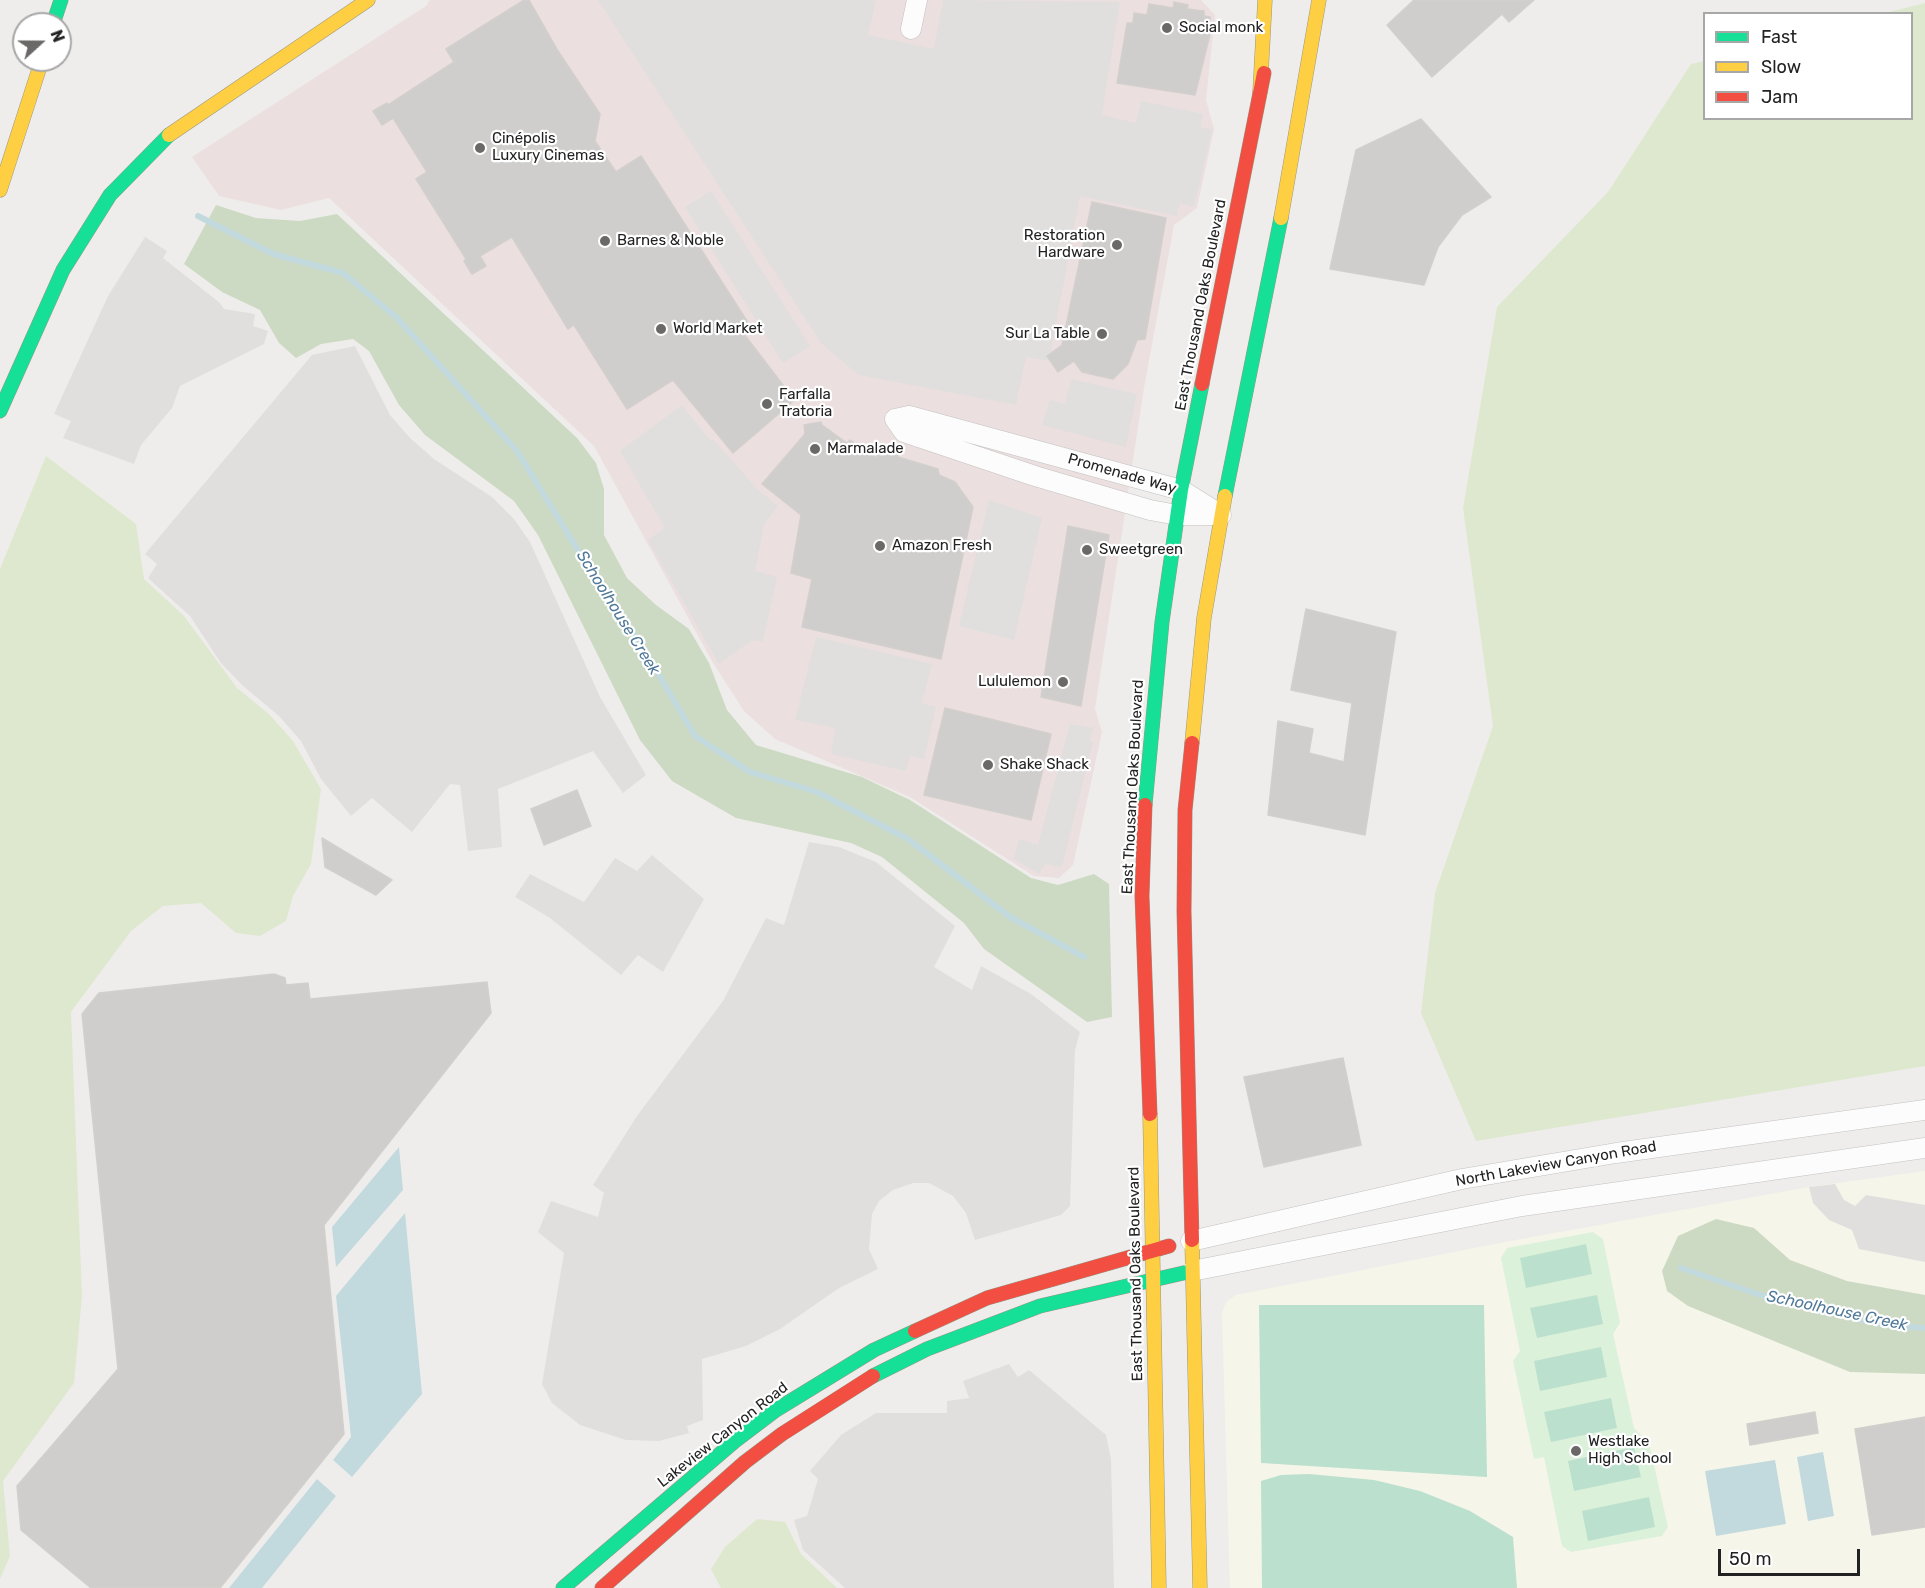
<!DOCTYPE html>
<html>
<head>
<meta charset="utf-8">
<style>
  body { margin:0 }
  #map { position:relative; width:1925px; height:1588px; overflow:hidden; background:#efedeb; font-family:Rubik,sans-serif }
  canvas { display:block }
  .legend { position:absolute; left:1703px; top:12px; width:210px; height:108px; box-sizing:border-box; background:#fff; border:2px solid #a7a7a7; margin:0; padding:8px 10px; list-style:none; font-size:18px; color:#222 }
  .legend li { display:flex; align-items:center; gap:12px; height:30px }
  .legend b { width:30px; border:2px solid #a7a7a7 }
  .north { position:absolute; left:12px; top:12px; width:60px; height:60px; box-sizing:border-box; background:#fff; border:2px solid #a7a7a7; border-radius:50%; rotate:69deg; font-size:16px; font-weight:700; line-height:24px; text-align:center; color:#222 }
  .north::after { content:''; display:block; margin:auto; width:21px; height:27px; background:#6a6968; clip-path:polygon(50% 0,100% 100%,50% 72%,0 100%) }
  .scale { position:absolute; left:1718px; top:1549px; width:142px; height:27px; box-sizing:border-box; border:3px solid #222; border-top:0; padding-left:8px; font-size:18px; line-height:21px; white-space:nowrap; color:#222; -webkit-text-stroke:4px #fff; paint-order:stroke }
</style>
</head>
<body>
<div id="map">
<canvas width="1925" height="1588"></canvas>
<ul class="legend">
<li><b style="height:8px;background:#16e098"></b>Fast</li>
<li><b style="height:8px;background:#ffcf43"></b>Slow</li>
<li><b style="height:8px;background:#f24e42"></b>Jam</li>
</ul>
<div class="north">N</div>
<div class="scale">50 m</div>
</div>
<script>
const c = document.querySelector('canvas').getContext('2d');
c.lineJoin = 'round';
function paint(path, color) {
  c.fillStyle = color;
  c.fill(path, 'evenodd');
}
function shape(rows) {
  const path = new Path2D();
  for (const r of rows) {
    path.moveTo(r[0], r[1]);
    for (let i = 2; i < r.length; i += 2) path.lineTo(r[i], r[i + 1]);
  }
  return path;
}
function strokePath(path, color, width, dash) {
  c.strokeStyle = color;
  c.lineWidth = width;
  c.lineCap = dash ? 'butt' : 'round';
  c.setLineDash(dash || []);
  c.stroke(path);
}
function write(font, color, halo, rows, align = 'center') {
  c.font = font + ' Rubik,sans-serif';
  c.lineWidth = 4.5;
  c.setLineDash([]);
  c.textBaseline = 'middle';
  c.strokeStyle = halo;
  c.fillStyle = color;
  for (const [text, x, y, turn = 0] of rows) {
    c.save();
    c.translate(x, y);
    c.rotate((+turn || 0) * Math.PI / 180);
    c.textAlign = isNaN(turn) ? turn : align;
    if (halo) c.strokeText(text, 0, 0);
    c.fillText(text, 0, 0);
    c.restore();
  }
}
const commercial = shape([
  [430,0,1201,0,1215,15,1206,100,1214,129,1197,208,1174,225,1144,388,1095,709,1102,732,1073,865,1059,878,1034,876,910,797,775,739,744,711,713,663,594,446,329,198,281,210,219,196,192,157,426,6]
]);
const education = shape([
  [1925,1171,1925,1588,1230,1588,1222,1313,1226,1302,1236,1295,1505,1242,1809,1187]
]);
const grass = shape([
  [1925,3,1925,1066,1476,1141,1421,1013,1435,893,1493,726,1463,508,1497,307,1608,192,1691,64,1704,61,1704,118,1912,118,1912,14,1885,13],
  [46,456,136,524,144,579,184,616,237,688,269,714,293,741,321,789,311,864,293,896,286,921,260,936,236,933,201,903,163,906,131,931,71,1012,82,1296,74,1383,3,1481,10,1556,0,1579,0,569],
  [757,1519,785,1522,801,1554,837,1588,721,1588,711,1569,725,1547]
]);
const forest = shape([
  [216,205,256,218,300,221,337,214,577,438,596,463,604,489,604,535,627,578,656,605,689,629,709,663,727,710,756,745,862,777,910,800,1031,878,1058,885,1094,874,1109,884,1112,1017,1087,1022,984,949,964,923,882,857,851,843,736,818,672,781,640,740,538,535,514,501,425,435,399,405,369,351,353,339,321,344,296,358,279,343,260,310,222,292,184,264],
  [1716,1219,1754,1228,1790,1260,1847,1281,1925,1295,1925,1374,1850,1372,1688,1306,1667,1291,1662,1271,1678,1236]
]);
const park = shape([
  [1593,1232,1603,1239,1620,1323,1613,1334,1634,1428,1649,1443,1668,1527,1662,1536,1571,1552,1562,1546,1544,1457,1534,1459,1513,1361,1520,1351,1501,1258,1507,1248]
]);
const pitch = shape([
  [1586,1244,1592,1274,1526,1288,1520,1258],
  [1597,1295,1603,1324,1537,1338,1530,1308],
  [1259,1305,1484,1305,1487,1477,1261,1463],
  [1601,1347,1607,1377,1540,1391,1534,1361],
  [1611,1398,1617,1428,1551,1442,1544,1412],
  [1634,1447,1641,1477,1574,1491,1568,1461],
  [1309,1474,1374,1480,1420,1491,1470,1511,1513,1537,1517,1588,1262,1588,1261,1481,1281,1475],
  [1649,1497,1655,1527,1588,1541,1582,1511]
]);
const parking = shape([
  [598,0,876,0,868,35,934,49,943,0,1120,2,1102,115,1136,123,1141,101,1203,114,1200,127,1212,130,1194,207,1180,203,1177,216,1080,196,1049,361,1026,357,1016,405,859,375,821,343],
  [711,191,810,346,783,363,685,207],
  [145,237,167,251,163,258,220,303,224,309,255,314,253,326,268,331,264,344,180,386,172,408,141,445,134,464,63,438,71,421,54,414,108,296],
  [355,346,390,415,410,438,434,459,492,497,514,519,530,542,600,697,646,775,623,793,593,751,498,789,502,847,468,851,460,785,450,784,412,832,372,798,351,816,321,779,301,741,279,716,242,685,221,663,190,616,148,578,157,564,145,554,312,355],
  [1071,379,1137,394,1126,447,1042,425,1050,400,1065,404],
  [682,405,710,440,714,440,757,489,778,506,764,524,755,571,777,577,763,641,751,641,719,664,648,540,665,528,620,451],
  [989,500,1042,518,1014,640,959,626],
  [816,637,932,664,922,703,936,707,924,759,910,756,906,771,831,754,835,728,795,720],
  [1070,724,1094,728,1090,741,1093,742,1062,867,1045,864,1039,874,1014,859,1019,839,1038,845],
  [809,842,839,847,876,862,955,926,934,967,972,990,981,966,1031,994,1080,1032,1075,1050,1070,1206,1061,1215,975,1240,966,1213,953,1196,929,1183,913,1183,893,1190,879,1201,872,1214,869,1249,878,1269,839,1288,780,1329,746,1346,702,1359,703,1420,687,1426,689,1433,659,1441,626,1440,580,1425,552,1403,542,1384,564,1253,538,1232,551,1201,598,1217,604,1193,593,1185,637,1116,723,1001,766,918,784,925],
  [652,855,704,899,663,972,638,955,621,975,550,918,515,897,530,874,584,902,615,858,637,871],
  [1835,1184,1844,1200,1855,1206,1866,1195,1925,1205,1925,1262,1859,1249,1852,1230,1829,1220,1813,1203,1809,1187],
  [1009,1364,1018,1377,1029,1370,1106,1435,1111,1459,1114,1588,845,1588,803,1550,794,1520,807,1516,818,1479,810,1471,841,1435,876,1413,947,1413,947,1401,969,1398,963,1381]
]);
const water = shape([
  [399,1147,403,1190,336,1267,332,1227],
  [405,1213,422,1394,352,1477,333,1460,351,1437,336,1296],
  [1823,1452,1834,1516,1808,1521,1797,1457],
  [1775,1460,1786,1524,1716,1536,1705,1471],
  [317,1479,336,1496,262,1588,229,1588]
]);
const stream = shape([
  [198,216,273,254,343,273,397,318,517,451,584,560,643,648,695,736,750,772,817,792,908,839,1010,917,1084,957],
  [1681,1268,1778,1301,1885,1325,1925,1328]
]);
const building = shape([
  [524,0,529,0,558,51,600,114,595,141,616,172,641,156,747,321,744,334,786,389,804,392,733,453,673,380,627,409,574,325,568,329,512,237,480,256,486,266,472,274,464,261,466,259,416,179,427,172,393,118,382,125,373,111,387,103,388,105,454,62,446,49,524,0],
  [1414,0,1534,0,1509,22,1502,14,1432,77,1387,25,1414,0],
  [1174,2,1188,5,1187,9,1204,11,1204,16,1210,17,1209,30,1211,30,1195,95,1117,83,1127,23,1133,23,1134,13,1147,15,1149,4,1173,8,1174,2],
  [1421,119,1491,197,1462,215,1438,247,1424,285,1330,269,1356,150,1421,119],
  [1092,202,1166,218,1145,339,1137,340,1128,364,1113,379,1082,372,1074,361,1058,372,1047,356,1062,345,1092,202],
  [821,422,822,425,847,443,850,440,876,458,880,445,897,449,898,457,938,469,939,475,955,482,973,507,941,659,802,627,812,579,791,573,801,515,762,484,805,434,804,425,821,422],
  [1068,526,1109,535,1081,706,1041,697,1068,526],
  [1306,609,1396,632,1365,835,1268,815,1278,721,1313,729,1309,753,1344,762,1352,703,1291,690,1306,609],
  [945,708,1051,734,1031,820,924,795,945,708],
  [577,790,591,826,544,845,531,809,577,790],
  [322,838,392,880,376,895,325,867,322,838],
  [274,974,285,978,286,985,308,983,310,999,487,982,491,1013,324,1225,344,1434,220,1588,91,1588,21,1530,17,1486,118,1369,82,1014,99,993,274,974],
  [1343,1058,1361,1145,1264,1167,1244,1077,1343,1058],
  [1815,1412,1818,1433,1750,1445,1747,1424,1815,1412],
  [1925,1417,1925,1527,1872,1535,1855,1429,1925,1417]
]);
const street = shape([
  [911,29,917,0],
  [909,416,1181,490,1221,515,1177,515,1150,510,1035,476,904,432,895,419,909,416],
  [1191,1241,1462,1179,1616,1153,1925,1110],
  [1192,1271,1522,1206,1925,1148]
]);
const fast = shape([
  [53,24,61,0],
  [0,411,63,270,110,195,169,135],
  [1225,496,1281,218],
  [1145,805,1162,622,1181,490,1202,384],
  [873,1376,927,1349,1040,1306,1192,1271],
  [563,1588,735,1441,776,1410,874,1350,915,1331]
]);
const slow = shape([
  [1260,92,1265,0],
  [169,135,368,0],
  [0,190,42,60],
  [1281,218,1319,0],
  [1192,743,1204,618,1225,496],
  [1150,1114,1159,1588],
  [1192,1240,1200,1588]
]);
const jam = shape([
  [1202,384,1264,73],
  [1192,743,1185,810,1184,911,1192,1240],
  [1145,805,1142,896,1150,1114],
  [915,1331,987,1298,1169,1246],
  [602,1588,745,1462,782,1434,873,1376]
]);
const markers = [
  [1167,28,6,"#6a6968"],
  [480,148,6,"#6a6968"],
  [605,241,6,"#6a6968"],
  [1117,245,6,"#6a6968"],
  [661,329,6,"#6a6968"],
  [1102,334,6,"#6a6968"],
  [767,404,6,"#6a6968"],
  [815,449,6,"#6a6968"],
  [880,546,6,"#6a6968"],
  [1087,550,6,"#6a6968"],
  [1063,682,6,"#6a6968"],
  [988,765,6,"#6a6968"],
  [1576,1451,6,"#6a6968"]
];
const poiNames = [
  ["Social monk",1179,28],
  ["Cinépolis",492,139],
  ["Luxury Cinemas",492,156],
  ["Restoration",1105,236,"right"],
  ["Hardware",1105,253,"right"],
  ["Barnes & Noble",617,241],
  ["World Market",673,329],
  ["Sur La Table",1090,334,"right"],
  ["Farfalla",779,395],
  ["Tratoria",779,412],
  ["Marmalade",827,449],
  ["Amazon Fresh",892,546],
  ["Sweetgreen",1099,550],
  ["Lululemon",1051,682,"right"],
  ["Shake Shack",1000,765],
  ["Westlake",1588,1442],
  ["High School",1588,1459]
];
const streetNames = [
  ["East Thousand Oaks Boulevard",1201,305,-79],
  ["Promenade Way",1122,474,16],
  ["East Thousand Oaks Boulevard",1133,787,-87],
  ["North Lakeview Canyon Road",1556,1164,-10],
  ["East Thousand Oaks Boulevard",1136,1274,-91],
  ["Lakeview Canyon Road",723,1435,-38]
];
const waterNames = [
  ["Schoolhouse Creek",618,613,58],
  ["Schoolhouse Creek",1837,1311,12]
];
paint(commercial, '#ebdfdf');
paint(education, '#f6f5e9');
paint(grass, '#dee8ce');
paint(forest, '#cddac3');
paint(park, '#dcf1da');
paint(pitch, '#bbe0ce');
paint(parking, '#e0dfde');
paint(water, '#c2dade');
strokePath(stream, '#c2dade', 6);
paint(building, '#d0cecc');
strokePath(building, '#d2cfcd', 1.5);
strokePath(street, '#c3c2c1', 21);
strokePath(fast, '#989784', 15);
strokePath(slow, '#989784', 15);
strokePath(jam, '#989784', 15);
strokePath(street, '#fdfcfc', 20);
strokePath(fast, '#16e098', 14);
strokePath(slow, '#ffcf43', 14);
strokePath(jam, '#f24e42', 14);
for (const [x, y, r, color] of markers) {
  const dot = new Path2D();
  dot.arc(x, y, r, 0, 2 * Math.PI);
  c.fillStyle = color;
  c.fill(dot);
  strokePath(dot, '#fff', 2);
}
write('15px', '#222', '#fff', poiNames, 'left');
write('15px', '#222', '#fff', streetNames);
write('italic 16px', '#507999', '#fff', waterNames);
</script>
</body>
</html>
